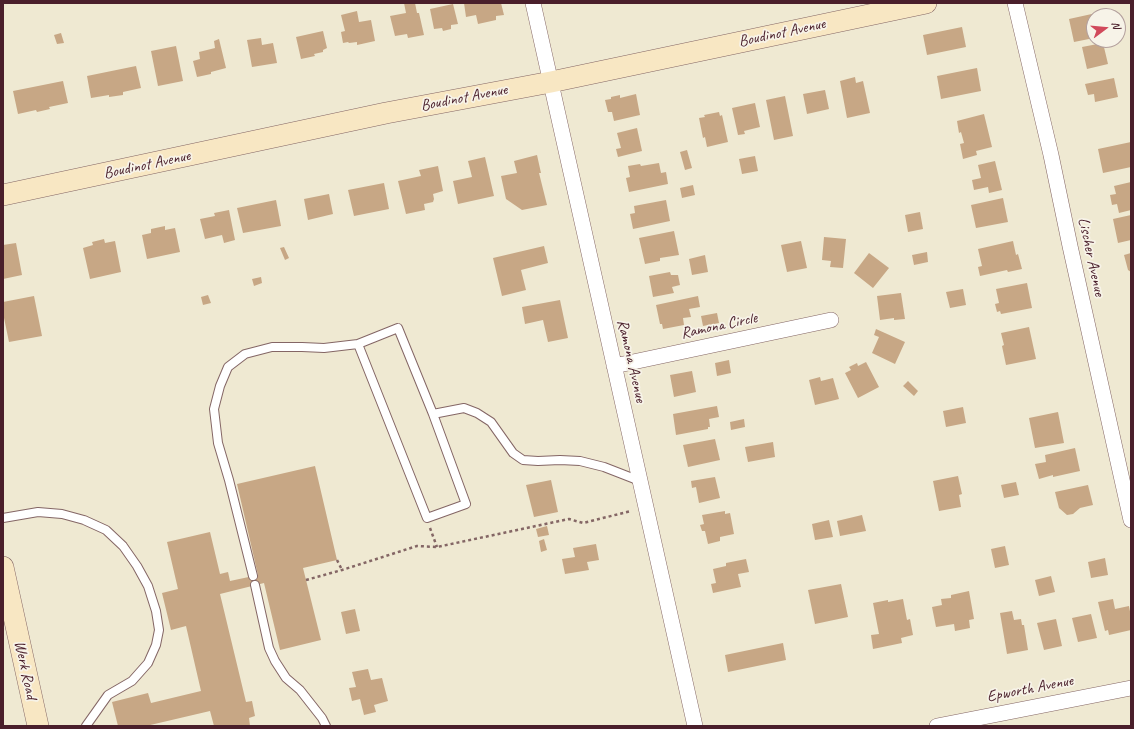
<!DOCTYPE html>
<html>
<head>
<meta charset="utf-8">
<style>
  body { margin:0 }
  #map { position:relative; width:1134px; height:729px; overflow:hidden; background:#efe9d2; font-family:Caveat,sans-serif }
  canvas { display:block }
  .frame { position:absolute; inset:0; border:4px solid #4a1f2b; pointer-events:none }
  .north { position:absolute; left:1086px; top:8px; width:40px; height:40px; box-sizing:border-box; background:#f7f3e8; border:1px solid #b29e9c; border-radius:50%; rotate:74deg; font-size:11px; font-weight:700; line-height:16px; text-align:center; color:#4a1f2b }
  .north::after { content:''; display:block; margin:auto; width:14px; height:18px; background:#d1495b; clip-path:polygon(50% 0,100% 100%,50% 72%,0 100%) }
</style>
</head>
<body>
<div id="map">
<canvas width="1134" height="729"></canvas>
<div class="frame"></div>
<div class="north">N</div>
</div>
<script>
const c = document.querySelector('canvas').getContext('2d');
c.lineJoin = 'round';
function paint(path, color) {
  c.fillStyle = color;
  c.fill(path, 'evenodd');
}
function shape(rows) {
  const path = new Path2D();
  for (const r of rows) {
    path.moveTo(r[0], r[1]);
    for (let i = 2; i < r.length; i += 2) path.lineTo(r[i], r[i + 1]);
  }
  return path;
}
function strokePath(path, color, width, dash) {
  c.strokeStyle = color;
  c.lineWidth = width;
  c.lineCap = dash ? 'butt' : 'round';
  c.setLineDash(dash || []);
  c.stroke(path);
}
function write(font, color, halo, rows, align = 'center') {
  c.font = font + ' Caveat,sans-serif';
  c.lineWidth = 3.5;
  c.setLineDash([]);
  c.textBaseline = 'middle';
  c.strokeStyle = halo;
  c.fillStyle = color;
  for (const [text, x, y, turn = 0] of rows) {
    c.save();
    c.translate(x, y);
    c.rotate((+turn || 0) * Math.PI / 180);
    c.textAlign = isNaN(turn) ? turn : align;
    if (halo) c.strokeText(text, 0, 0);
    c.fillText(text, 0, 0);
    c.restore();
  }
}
const building = shape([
  [404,3,415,3,417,13,419,13,424,35,408,38,407,34,395,36,390,16,406,13],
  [464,3,474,3,474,4,479,3,501,3,504,15,496,16,496,20,478,24,476,15,466,17],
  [453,4,458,24,451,25,451,29,443,31,442,28,434,29,430,9],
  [1110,10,1112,16,1094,16,1094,38,1074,42,1069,19],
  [357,11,359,22,371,20,375,41,357,45,357,42,349,43,348,42,343,43,341,32,345,31,341,15],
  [962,27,966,47,927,55,923,35],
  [323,31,327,48,323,50,323,52,314,54,315,56,301,59,296,37],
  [61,33,64,43,57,44,54,35],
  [261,38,262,45,273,43,277,63,252,67,247,40],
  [219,39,226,68,211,72,211,74,197,77,193,61,200,59,199,52,215,48,214,41],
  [1103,43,1108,64,1087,69,1082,47],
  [176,46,183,81,158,86,151,51],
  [136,66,141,88,123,92,123,95,109,97,109,95,91,98,87,76],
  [977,68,981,91,941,99,937,76],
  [855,77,856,83,863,81,870,113,847,118,840,81],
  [1114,78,1118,97,1095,102,1094,94,1088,95,1085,84],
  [63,81,68,103,49,107,50,109,37,112,36,110,18,114,13,91],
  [825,90,829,109,807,114,803,94],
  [636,94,640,115,614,121,612,112,608,112,605,100,611,99,611,97,620,95,620,98],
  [785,96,793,136,774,140,766,100],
  [755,103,760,127,744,131,745,134,738,135,732,108],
  [719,112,720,116,722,115,728,142,707,147,705,137,703,138,699,118,705,117,704,115],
  [984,114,992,147,976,151,977,155,963,159,960,144,964,143,961,132,959,133,957,121],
  [637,128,642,151,618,157,616,149,621,148,617,133],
  [1131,142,1131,167,1103,173,1098,149],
  [687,150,692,168,685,170,680,152],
  [537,155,541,173,539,173,547,205,522,210,506,199,501,176,517,173,514,161],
  [755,156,758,171,742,174,739,159],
  [485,157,494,196,458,204,453,181,472,177,468,161],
  [995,161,1002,190,989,193,988,187,974,190,972,180,981,178,978,165],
  [659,163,661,173,666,172,668,184,629,192,626,178,630,177,628,166,640,164,641,166],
  [438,166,443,191,433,194,434,199,433,202,424,204,425,210,406,214,398,181,421,176,419,170],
  [1131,182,1131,210,1119,213,1117,204,1112,205,1110,195,1116,194,1114,186],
  [384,183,389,209,354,216,348,190],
  [693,185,695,195,682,198,680,188],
  [329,194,333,214,308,220,304,199],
  [1003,198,1008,222,976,228,971,205],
  [276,200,281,226,243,233,237,208],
  [666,200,670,221,633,229,630,214,635,213,634,206],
  [229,210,235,240,224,243,222,235,205,239,200,219,215,216,214,213],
  [920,212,923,229,908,232,905,215],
  [1131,215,1131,240,1118,243,1113,219],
  [165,226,165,230,175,228,180,252,147,259,142,235,151,233,151,229],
  [674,231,679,255,660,258,660,261,645,264,639,238],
  [824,237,846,239,843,268,830,267,831,261,822,260],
  [104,239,105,243,115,241,121,272,90,279,83,248,93,245,92,242],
  [801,241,807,268,787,272,781,245],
  [1013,241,1016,255,1018,254,1022,269,1008,272,1007,270,980,276,978,267,982,266,978,249],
  [16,243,22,275,3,279,3,245],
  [544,246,548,263,521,270,526,290,502,296,493,258],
  [284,247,289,258,285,260,280,248],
  [927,252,928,262,914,265,912,255],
  [869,253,889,268,873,288,854,273],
  [1131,253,1131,272,1128,270,1124,255],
  [705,255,708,272,692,275,689,259],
  [670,272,671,275,678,275,680,285,672,287,674,293,653,297,649,276],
  [261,277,262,283,254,286,252,279],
  [1027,283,1032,308,1001,314,1000,311,997,312,995,304,999,303,996,289],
  [963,289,966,305,950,308,946,292],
  [901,293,905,319,894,320,894,318,880,320,877,296],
  [208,295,211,303,203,305,201,297],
  [34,296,42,336,9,342,3,313,3,302],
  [698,296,700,307,689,309,691,317,683,318,684,325,663,329,662,324,660,324,656,305],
  [560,300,568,338,548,342,543,320,525,324,522,307],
  [717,313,719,323,703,326,701,316],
  [1029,327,1036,359,1006,365,1002,346,1004,345,1001,333],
  [876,329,905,342,895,364,872,353,879,337,874,335],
  [729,360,731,373,717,376,715,363],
  [866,362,879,387,858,398,845,373,851,370,849,367,857,363,858,366],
  [692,371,696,392,674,397,670,375],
  [820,377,821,381,833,378,839,399,815,405,809,380],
  [908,381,918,391,914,396,903,386],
  [717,406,719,417,709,419,710,427,708,427,708,429,676,435,673,414],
  [963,407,966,423,946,427,943,411],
  [1058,412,1064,443,1035,448,1029,418],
  [744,419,745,427,731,430,730,422],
  [715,439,720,460,688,467,683,445],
  [773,442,775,457,748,462,745,447],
  [1075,448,1080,471,1053,477,1053,475,1039,479,1035,464,1046,462,1045,455],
  [315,466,337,560,303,568,321,640,280,650,264,583,220,594,246,702,252,701,255,716,249,718,250,726,214,726,210,711,146,726,118,726,112,702,148,693,151,703,201,691,186,626,171,630,162,593,178,589,167,542,210,532,220,574,228,572,230,581,258,575,237,484],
  [958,476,962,494,959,495,961,507,939,511,933,481],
  [715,477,720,498,699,503,696,487,692,488,691,481],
  [551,480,558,512,534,517,526,485],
  [1016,482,1019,495,1004,498,1001,485],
  [1088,485,1093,505,1080,508,1073,514,1067,515,1059,508,1055,492],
  [725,511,725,514,730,513,734,534,720,537,720,541,708,544,705,531,702,531,700,525,704,524,702,515],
  [862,515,866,531,840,536,837,521],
  [829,520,833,537,815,540,812,524],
  [547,526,549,535,538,537,536,529],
  [544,539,547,550,541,552,539,541],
  [596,544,599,560,587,562,589,570,565,574,562,559,575,557,573,548],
  [1005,546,1009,565,995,568,991,549],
  [1105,558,1108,575,1091,578,1088,562],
  [746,559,749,572,738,574,741,587,713,593,711,584,716,583,713,569,726,566,726,563],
  [1051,576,1055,592,1039,596,1035,580],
  [841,584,848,617,815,624,808,590],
  [969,591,974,619,969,620,970,628,955,631,954,624,936,627,932,607,942,605,941,599,951,598,951,595],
  [903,599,907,620,910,619,913,635,901,638,902,643,873,649,871,635,879,634,873,603,888,600,888,602],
  [1113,599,1115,609,1129,606,1131,617,1131,630,1109,635,1108,630,1105,631,1098,602],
  [355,609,360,631,346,634,341,612],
  [1012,611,1014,620,1021,619,1022,625,1024,625,1028,650,1007,654,1000,613],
  [1091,614,1097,638,1078,642,1072,618],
  [1056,619,1062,646,1044,650,1037,623],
  [783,643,786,660,728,672,725,655],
  [368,669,371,680,382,678,388,701,374,705,376,712,364,715,360,699,352,701,349,688,356,687,352,672]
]);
const path = shape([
  [430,528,437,547],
  [337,560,342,570],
  [306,580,342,570,417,546,437,547,569,519,583,523,631,511]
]);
const lane = shape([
  [398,328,433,414,466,504,427,518,358,344,398,328],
  [433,414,464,408,477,413,491,422,513,453,523,460,538,461,560,460,580,461,604,467,640,481],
  [3,518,38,512,62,514,84,520,106,530,123,546,137,566,148,586,156,611,159,630,156,645,148,663,132,681,108,695,86,726],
  [253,576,229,480,218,443,214,409,220,386,228,367,245,354,272,347,302,347,324,348,358,344],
  [255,585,269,648,275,661,286,678,300,690,322,718,326,726]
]);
const street = shape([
  [533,3,695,726],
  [1015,3,1051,155,1070,246,1131,520],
  [614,366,831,320],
  [937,726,1131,688]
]);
const secondary = shape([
  [3,195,386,113,551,82,926,3],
  [3,567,38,726]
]);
const streetNames = [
  ["Boudinot Avenue",782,33,-12],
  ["Boudinot Avenue",464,98,-11],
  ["Boudinot Avenue",147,165,-12],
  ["Lischer Avenue",1091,257,78],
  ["Ramona Circle",719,326,-12],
  ["Ramona Avenue",631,361,77],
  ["Werk Road",25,670,78],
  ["Epworth Avenue",1030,689,-11]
];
paint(building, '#c7a785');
strokePath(lane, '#846665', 10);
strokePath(street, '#846665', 16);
strokePath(secondary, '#846665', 22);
strokePath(path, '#846665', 2.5, [3, 3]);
strokePath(lane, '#fff', 8);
strokePath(street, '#fff', 15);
strokePath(secondary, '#f8e7c3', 21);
write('16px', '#4a1f2b', '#f7f3e8', streetNames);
</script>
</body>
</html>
